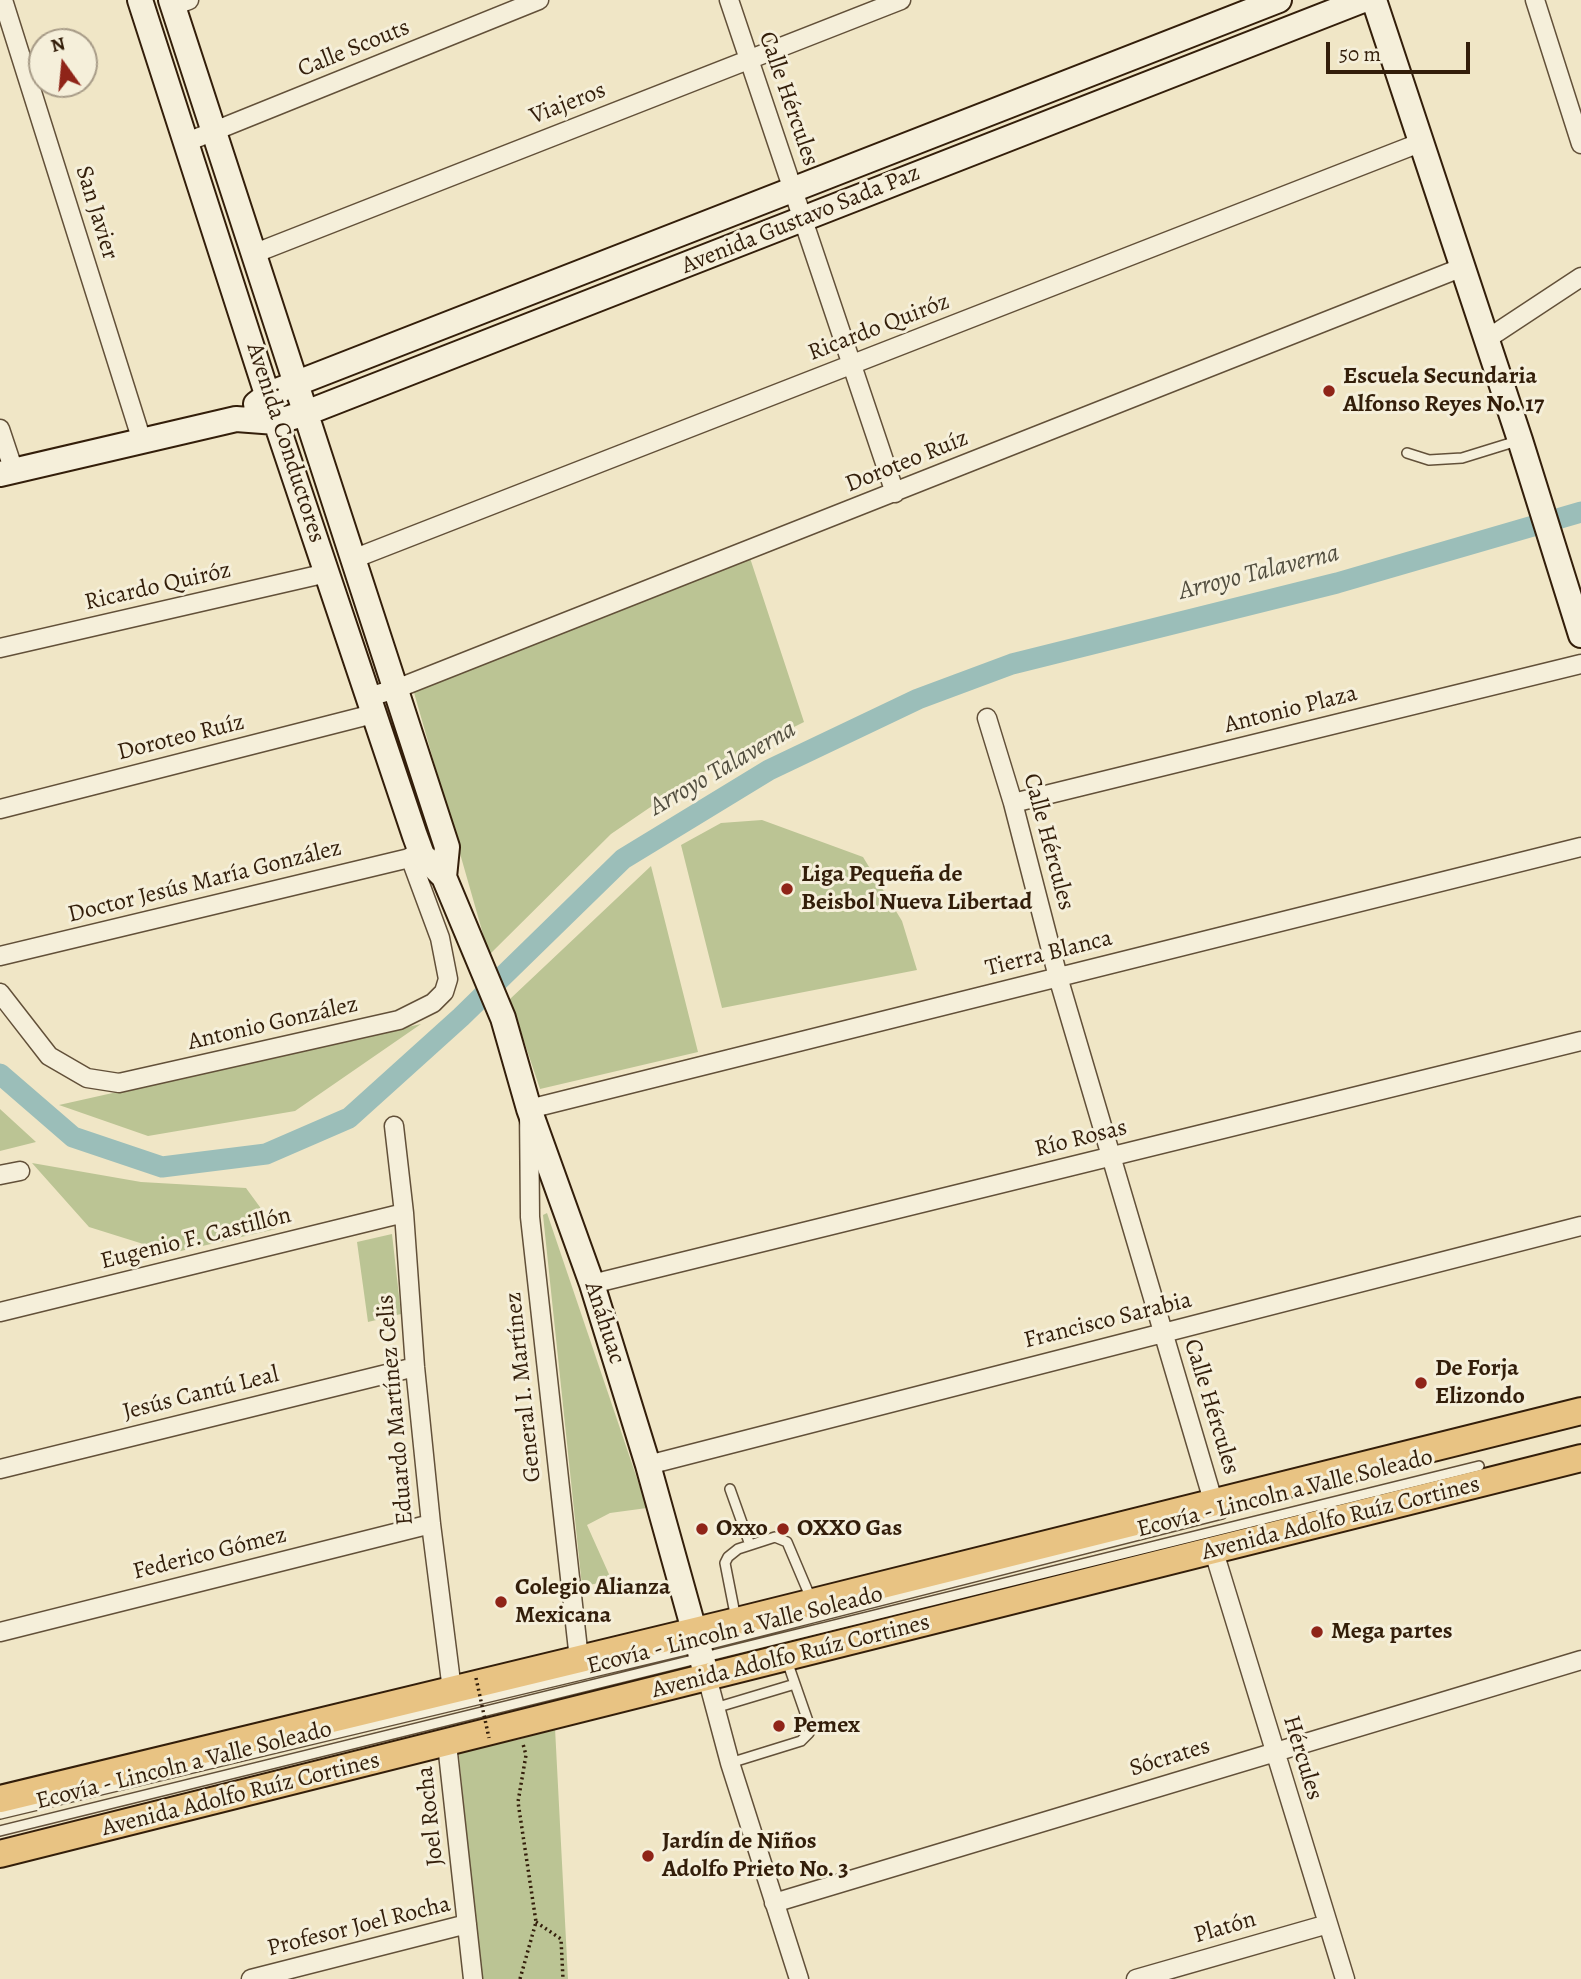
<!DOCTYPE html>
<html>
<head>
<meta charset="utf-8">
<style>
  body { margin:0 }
  #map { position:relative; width:1581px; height:1979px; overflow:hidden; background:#f0e6c6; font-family:Alegreya,serif }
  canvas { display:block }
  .north { position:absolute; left:28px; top:28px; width:70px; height:70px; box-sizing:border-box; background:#f5efda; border:2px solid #a79b87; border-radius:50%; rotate:345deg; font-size:19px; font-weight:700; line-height:28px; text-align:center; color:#331e0a }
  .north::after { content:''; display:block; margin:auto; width:24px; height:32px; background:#8f2418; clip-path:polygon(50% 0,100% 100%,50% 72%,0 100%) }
  .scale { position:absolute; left:1326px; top:42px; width:144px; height:32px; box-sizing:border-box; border:4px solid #331e0a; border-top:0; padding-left:9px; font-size:21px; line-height:24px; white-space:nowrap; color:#331e0a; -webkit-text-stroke:5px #f5efda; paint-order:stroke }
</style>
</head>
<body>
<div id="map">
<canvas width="1581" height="1979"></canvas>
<div class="north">N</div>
<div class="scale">50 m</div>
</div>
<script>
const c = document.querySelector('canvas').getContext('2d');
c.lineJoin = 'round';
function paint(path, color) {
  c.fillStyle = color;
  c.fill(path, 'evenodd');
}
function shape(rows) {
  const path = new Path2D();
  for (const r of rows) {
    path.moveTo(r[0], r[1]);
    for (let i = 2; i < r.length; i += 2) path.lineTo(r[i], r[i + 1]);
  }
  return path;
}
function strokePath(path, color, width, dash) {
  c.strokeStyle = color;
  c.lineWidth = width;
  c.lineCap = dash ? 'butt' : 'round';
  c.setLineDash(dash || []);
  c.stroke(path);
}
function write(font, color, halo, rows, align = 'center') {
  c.font = font + ' Alegreya,serif';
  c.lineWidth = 6;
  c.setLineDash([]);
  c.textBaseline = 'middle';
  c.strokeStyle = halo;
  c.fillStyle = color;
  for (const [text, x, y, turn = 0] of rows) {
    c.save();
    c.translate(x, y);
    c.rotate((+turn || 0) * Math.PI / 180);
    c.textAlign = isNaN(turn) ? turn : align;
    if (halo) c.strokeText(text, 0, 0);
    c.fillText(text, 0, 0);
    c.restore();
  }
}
const green = shape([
  [750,558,804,722,696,776,611,834,489,955,413,689],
  [762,820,863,857,902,921,917,970,722,1008,681,845,721,823],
  [651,866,698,1052,540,1089,510,999],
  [421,1024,295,1111,148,1136,59,1105],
  [0,1109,36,1142,0,1151],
  [32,1163,141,1182,246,1188,276,1229,172,1253,89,1227],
  [547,1213,647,1508,610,1513,587,1525,612,1581,582,1586,543,1215],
  [392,1234,401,1314,368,1322,357,1242],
  [555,1728,568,1979,480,1979,458,1745,517,1740]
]);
const canal = shape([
  [0,1074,73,1137,162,1167,266,1154,349,1118,461,1017,623,859,769,770,918,699,1012,664,1337,583,1581,512]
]);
const path = shape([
  [536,1922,561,1939,563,1979],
  [520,1979,536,1922,518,1802,526,1755,523,1744]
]);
const lane = shape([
  [1407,453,1429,460,1462,458,1517,441],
  [730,1489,750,1545],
  [736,1619,725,1563,728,1557,738,1549,775,1537,787,1542,812,1601],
  [715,1708,795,1684],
  [730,1763,801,1741,809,1733,810,1727,787,1661],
  [0,1814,698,1647,1222,1514],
  [0,1831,1479,1466]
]);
const street = shape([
  [3,0,142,441],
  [729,0,895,493],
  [1535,0,1581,144],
  [173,6,189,0],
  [187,142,539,0],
  [253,254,901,0],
  [1487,339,1581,277],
  [0,429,14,471],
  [353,559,1422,142],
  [0,648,327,573],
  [368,697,396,689,1463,267],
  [987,718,1013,803,1058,977,1214,1504],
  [1013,803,1581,664],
  [0,809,373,714],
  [0,956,422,855],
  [0,993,49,1056,87,1078,119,1083,399,1020,433,1003,444,992,448,979,440,938,410,857],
  [394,1126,404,1213,415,1367,431,1524,452,1690],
  [0,1175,20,1171],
  [592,1284,1581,1041],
  [0,1312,404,1213],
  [648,1465,1581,1226],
  [0,1469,415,1367],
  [1214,1552,1345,1979],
  [0,1632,431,1524],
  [579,1659,530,1217,529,1109,1581,847],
  [707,1677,730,1763,799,1979],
  [447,1744,473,1979],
  [774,1903,1581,1660],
  [251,1979,467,1924],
  [1136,1979,1328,1924]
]);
const secondary = shape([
  [140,0,276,422,415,836,422,855,444,877,503,1018,529,1109,592,1284,648,1465,707,1677],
  [171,0,447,847,444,877],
  [1374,0,1520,440,1581,635],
  [256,404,269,394,1279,0],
  [0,474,236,419,276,422,306,413,1363,0]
]);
const primary = shape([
  [0,1799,737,1621,1581,1411],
  [0,1854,1581,1458]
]);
const pathBridge = shape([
  [476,1678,489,1738]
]);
const markers = [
  [1329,391,7,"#8f2418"],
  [787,889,7,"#8f2418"],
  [1421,1383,7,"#8f2418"],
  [702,1529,7,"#8f2418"],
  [783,1529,7,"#8f2418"],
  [501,1602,7,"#8f2418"],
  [1317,1632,7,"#8f2418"],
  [779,1726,7,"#8f2418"],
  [648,1856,7,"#8f2418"]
];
const streetNames = [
  ["Calle Scouts",354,49,-22],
  ["Calle Hércules",788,99,71],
  ["Viajeros",568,104,-21],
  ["San Javier",96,213,73],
  ["Avenida Gustavo Sada Paz",801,220,-22],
  ["Ricardo Quiróz",879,328,-21],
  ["Avenida Conductores",285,443,72],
  ["Doroteo Ruíz",907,462,-22],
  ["Ricardo Quiróz",158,587,-13],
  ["Antonio Plaza",1291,710,-14],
  ["Doroteo Ruíz",181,738,-14],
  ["Calle Hércules",1048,842,75],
  ["Doctor Jesús María González",205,882,-14],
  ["Tierra Blanca",1049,954,-14],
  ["Antonio González",273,1024,-13],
  ["Río Rosas",1081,1139,-14],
  ["Eugenio F. Castillón",196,1239,-14],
  ["Francisco Sarabia",1108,1321,-14],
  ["Anáhuac",604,1323,72],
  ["General I. Martínez",524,1387,-96],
  ["Jesús Cantú Leal",201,1394,-14],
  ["Calle Hércules",1211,1407,73],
  ["Eduardo Martínez Celis",396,1410,-95],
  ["Ecovía - Lincoln a Valle Soleado",1285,1494,-14],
  ["Avenida Adolfo Ruíz Cortines",1341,1519,-14],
  ["Federico Gómez",210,1554,-14],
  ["Ecovía - Lincoln a Valle Soleado",735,1631,-14],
  ["Avenida Adolfo Ruíz Cortines",791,1657,-14],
  ["Sócrates",1170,1758,-17],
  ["Hércules",1302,1758,73],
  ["Ecovía - Lincoln a Valle Soleado",184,1766,-14],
  ["Avenida Adolfo Ruíz Cortines",241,1795,-14],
  ["Joel Rocha",431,1816,-96],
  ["Profesor Joel Rocha",359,1927,-14],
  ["Platón",1225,1928,-16]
];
const poiNames = [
  ["Escuela Secundaria",1343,377],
  ["Alfonso Reyes No. 17",1343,405],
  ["Liga Pequeña de",801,875],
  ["Beisbol Nueva Libertad",801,903],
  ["De Forja",1435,1369],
  ["Elizondo",1435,1397],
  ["Oxxo",716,1529],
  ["OXXO Gas",797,1529],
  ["Colegio Alianza",515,1588],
  ["Mexicana",515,1616],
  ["Mega partes",1331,1632],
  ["Pemex",793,1726],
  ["Jardín de Niños",662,1842],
  ["Adolfo Prieto No. 3",662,1870]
];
const waterNames = [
  ["Arroyo Talaverna",1259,573,-14],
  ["Arroyo Talaverna",723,769,-30]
];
paint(green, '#bbc494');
strokePath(canal, '#9bbeb9', 21);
strokePath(lane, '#625039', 12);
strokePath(street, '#625039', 21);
strokePath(secondary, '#331e0a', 28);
strokePath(primary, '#331e0a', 30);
strokePath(path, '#331e0a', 3.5, [2, 3.5]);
strokePath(lane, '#f5efda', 9);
strokePath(street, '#f5efda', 18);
strokePath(secondary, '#f5efda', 24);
strokePath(primary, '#e8c383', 26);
strokePath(pathBridge, '#331e0a', 3.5, [2, 3.5]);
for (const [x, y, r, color] of markers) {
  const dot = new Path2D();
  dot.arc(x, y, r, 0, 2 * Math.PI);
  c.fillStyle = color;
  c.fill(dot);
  strokePath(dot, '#f5efda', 2.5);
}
write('24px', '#331e0a', '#f5efda', streetNames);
write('bold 24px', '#331e0a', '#f5efda', poiNames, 'left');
write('italic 26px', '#524e3f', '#f5efda', waterNames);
</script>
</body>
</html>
